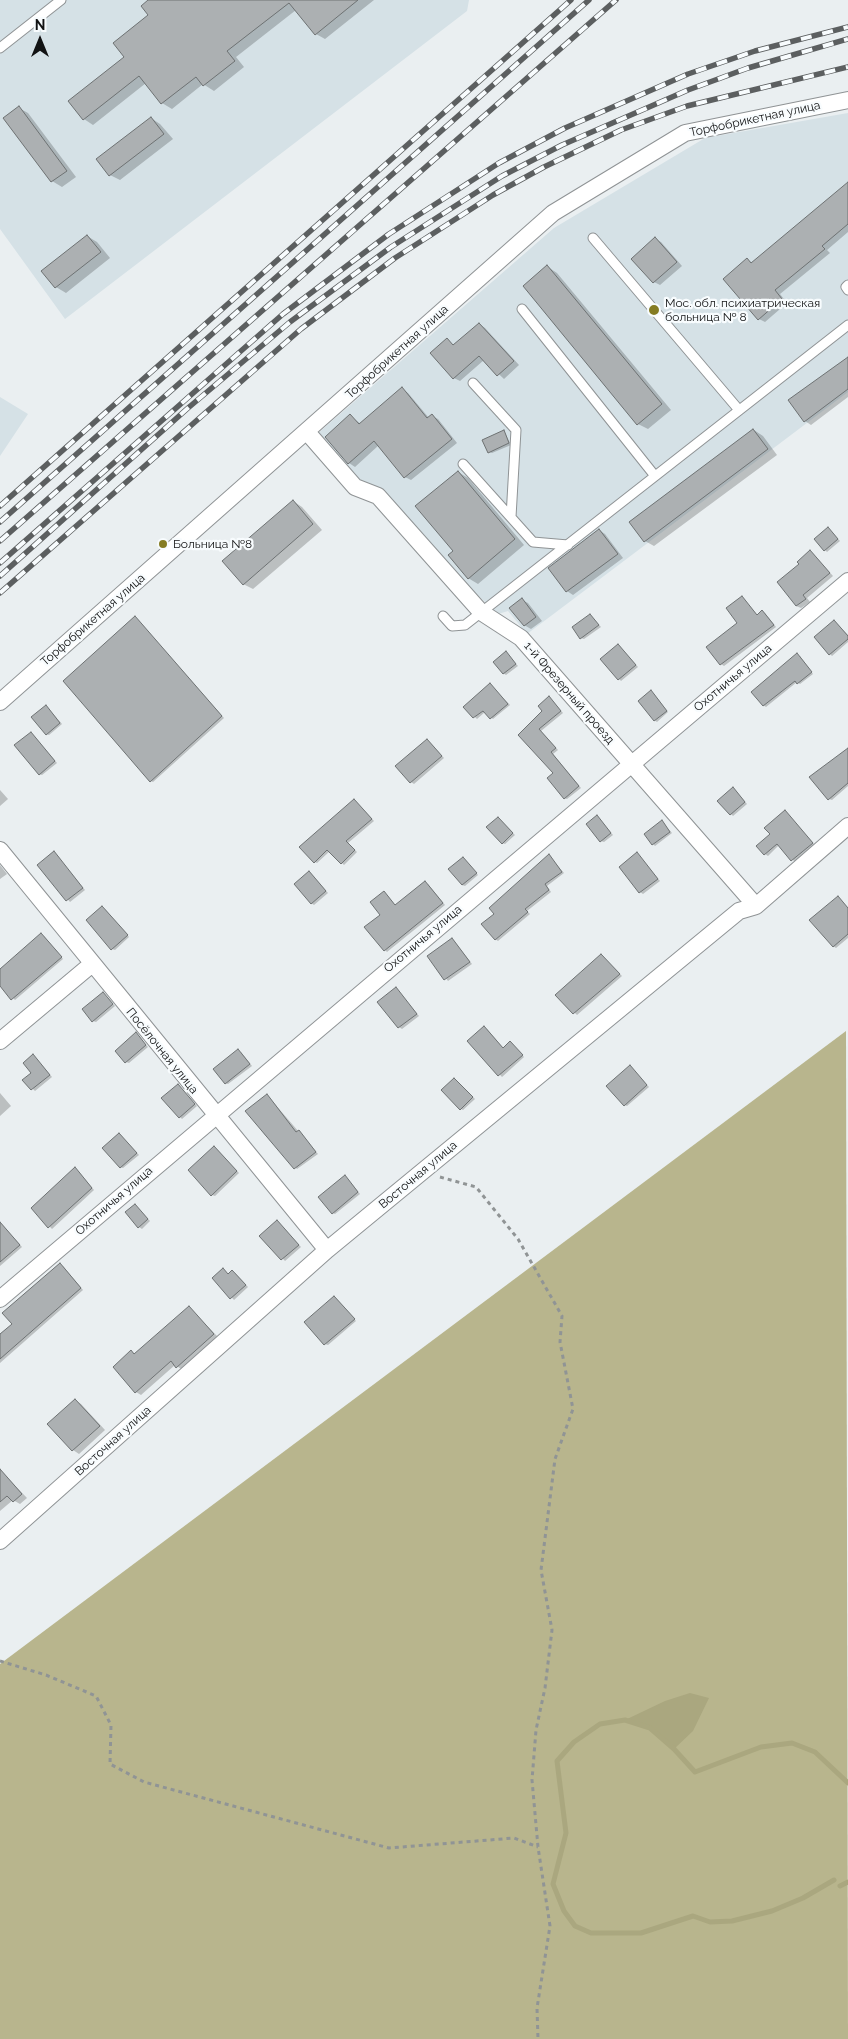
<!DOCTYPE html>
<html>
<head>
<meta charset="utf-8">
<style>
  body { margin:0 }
  #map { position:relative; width:848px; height:2039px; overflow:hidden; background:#eaeff1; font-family:Raleway,sans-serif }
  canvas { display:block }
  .north { position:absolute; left:15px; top:15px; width:50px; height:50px; -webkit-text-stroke:4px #f8fcfe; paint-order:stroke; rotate:0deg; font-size:14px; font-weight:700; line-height:20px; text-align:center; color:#121314 }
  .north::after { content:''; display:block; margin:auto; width:18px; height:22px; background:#121314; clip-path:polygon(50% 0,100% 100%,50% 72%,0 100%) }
</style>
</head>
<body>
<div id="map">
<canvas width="848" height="2039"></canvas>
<div class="north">N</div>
</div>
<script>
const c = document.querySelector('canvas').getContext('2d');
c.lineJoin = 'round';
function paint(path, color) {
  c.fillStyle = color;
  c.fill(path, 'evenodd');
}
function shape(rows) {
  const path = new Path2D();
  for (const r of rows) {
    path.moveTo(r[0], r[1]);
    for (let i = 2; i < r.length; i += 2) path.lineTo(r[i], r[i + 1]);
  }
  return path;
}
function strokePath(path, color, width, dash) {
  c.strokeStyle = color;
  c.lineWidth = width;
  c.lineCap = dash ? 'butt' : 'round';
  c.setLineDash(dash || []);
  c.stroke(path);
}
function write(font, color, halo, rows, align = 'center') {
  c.font = font + ' Raleway,sans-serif';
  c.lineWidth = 4.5;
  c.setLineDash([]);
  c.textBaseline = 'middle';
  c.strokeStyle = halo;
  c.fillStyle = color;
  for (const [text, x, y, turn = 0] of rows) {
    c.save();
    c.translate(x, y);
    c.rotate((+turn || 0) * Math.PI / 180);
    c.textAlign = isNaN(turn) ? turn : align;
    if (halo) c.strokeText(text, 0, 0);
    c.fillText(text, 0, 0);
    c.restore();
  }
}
const built = shape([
  [0,0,469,0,467,11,65,319,0,229],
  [848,113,848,392,527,634,508,611,498,614,357,484,316,435,554,228,705,138],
  [0,397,28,414,0,456]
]);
const forest = shape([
  [846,1031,848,2039,0,2039,0,1664]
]);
const water = shape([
  [690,1693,709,1698,693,1731,674,1749,650,1728,625,1720,665,1701]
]);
const shadow = shape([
  [150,0,374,0,325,39,316,34,296,10,236,57,244,67,214,91,203,84,172,109,162,103,146,83,93,125,84,119,126,57,150,16],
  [19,108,28,113,76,177,62,187,52,181,5,118],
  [151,118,160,124,173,139,120,180,110,175],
  [848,190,848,232,827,250,830,253,780,294,787,303,765,322,759,319,747,260,753,263],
  [87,236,97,242,110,258,66,293,56,287,43,271],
  [655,239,661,242,682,266,660,285,654,282],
  [548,267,557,273,671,410,648,429,638,424],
  [479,324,485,328,519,365,504,379,484,360,460,381,454,378,447,340,455,346],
  [848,358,848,397,811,425,805,421],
  [402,389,408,393,429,418,432,416,438,419,457,443,411,480,405,477,379,445,355,467,349,463,350,416,361,424],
  [754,430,763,436,777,455,654,546,645,541],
  [504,431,511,445,492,453,489,452],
  [458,472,468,478,524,545,478,584,468,578,455,551],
  [293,501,302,507,322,530,253,589,243,584],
  [599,530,605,534,623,558,573,595,567,591],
  [830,530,840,541,827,552,825,550],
  [811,552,833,576,807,598,810,602,801,608,796,606,801,564],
  [742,597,758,616,763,612,765,613,776,627,724,666,721,664,739,624],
  [522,600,528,603,542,621,531,629,524,625],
  [590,615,601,627,584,639,581,638],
  [135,617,224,718,153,782,151,781],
  [834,621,848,635,848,642,832,656,830,654],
  [619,646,638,667,621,681,602,660],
  [506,653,518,666,506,675,503,673],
  [800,656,813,674,800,684,797,682,766,707,763,705],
  [490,685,510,705,493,719,485,712,477,719,465,707],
  [653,693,668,712,657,722,654,720],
  [550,698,563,713,541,731,558,750,553,754,581,788,567,799,564,798,555,773,519,735,544,711],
  [46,706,62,724,49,735,46,734],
  [31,733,57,763,42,775,39,774],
  [427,740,444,758,414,784,411,782],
  [848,749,848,786,832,800,829,799],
  [0,790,8,799,0,806],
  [735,790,747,804,733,816,731,814],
  [354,800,374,821,348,843,357,852,344,865,330,851,317,863,315,862],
  [785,812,815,845,795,862,779,845,768,856,765,854,772,834],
  [597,817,613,835,604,842,601,841],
  [500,820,515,835,505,844,502,843],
  [662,822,672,833,655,846,653,844],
  [54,853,85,890,70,902,39,865],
  [637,854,660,881,643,894,640,892],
  [549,856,564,873,547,886,551,892,527,911,530,914,498,941,495,939,495,914],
  [463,858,478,875,465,886,462,885],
  [0,865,7,874,0,879],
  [309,872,328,893,314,905,311,903],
  [428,884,445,905,387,952,385,950,381,915,386,894,396,906],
  [838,897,848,908,848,938,836,948,833,946],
  [105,909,129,937,115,950,112,949],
  [44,936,63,959,15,1000,0,984,0,970],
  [453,940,472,964,448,981,429,956],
  [604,958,622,976,577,1015,557,995],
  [396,989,419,1016,402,1029,399,1027],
  [103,993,115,1006,96,1022,93,1021],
  [487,1029,504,1049,511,1043,524,1057,502,1077,469,1041],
  [136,1034,148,1047,129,1063,126,1062],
  [241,1052,252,1066,228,1084,225,1083],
  [34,1056,52,1077,35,1091,24,1080,32,1073],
  [630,1067,649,1087,627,1106,625,1105],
  [457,1081,475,1099,463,1110,461,1109],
  [178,1085,197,1106,182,1119,180,1117],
  [0,1093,11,1106,0,1116],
  [267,1095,318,1154,297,1169,265,1135,247,1111],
  [119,1134,139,1155,123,1168,120,1167],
  [217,1150,239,1173,215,1196,212,1195],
  [78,1171,94,1190,52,1229,32,1208],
  [347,1178,360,1194,335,1214,333,1213],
  [135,1205,150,1221,142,1229,139,1227],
  [277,1221,301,1247,285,1261,261,1236],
  [3,1226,22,1247,0,1266,0,1228],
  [63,1266,83,1290,0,1363,0,1336,14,1324],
  [223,1270,229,1275,235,1273,248,1287,234,1300,214,1278],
  [335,1297,356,1321,328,1345,325,1344],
  [189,1308,219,1338,183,1370,175,1365,141,1395,136,1392,132,1352,136,1354],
  [75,1400,81,1404,105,1430,79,1454,73,1450],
  [0,1470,27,1498,20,1504,13,1500,0,1511]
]);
const stream = shape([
  [834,1880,803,1898,772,1911,732,1921,710,1922,693,1916,641,1933,591,1933,575,1926,564,1911,553,1884,566,1833,557,1761,574,1742,600,1724,625,1720,650,1728,674,1749,695,1772,761,1747,792,1743,815,1752,848,1783],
  [840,1886,848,1882]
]);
const building = shape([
  [148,0,358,0,315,35,289,3,227,51,235,61,203,86,196,77,161,104,139,76,83,120,68,101,124,57,113,43,148,15,141,6,148,0],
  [19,106,67,171,51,182,3,118,19,106],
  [151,117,164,134,109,176,96,159,151,117],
  [848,182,848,224,822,246,825,249,775,290,782,299,758,320,723,279,747,258,751,263,848,182],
  [87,235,101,252,55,288,41,271,87,235],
  [655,237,677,262,653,283,631,259,655,237],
  [547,265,662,404,637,425,523,286,547,265],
  [479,323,514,361,497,376,479,356,453,379,430,353,447,338,453,345,479,323],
  [848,357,848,389,804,422,788,400,848,357],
  [402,387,427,418,432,414,452,439,404,478,374,441,348,464,325,437,350,414,359,424,402,387],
  [753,429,768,449,644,542,629,522,753,429],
  [504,430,509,443,488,453,482,440,504,430],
  [458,471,515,539,468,579,448,555,453,551,415,506,458,471],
  [293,500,313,524,243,585,222,561,293,500],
  [828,527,838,539,824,551,814,539,828,527],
  [599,529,618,554,566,592,548,568,599,529],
  [810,550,830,573,803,595,806,599,796,606,777,582,799,564,797,562,810,550],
  [742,596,757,615,762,610,774,625,720,665,706,647,737,623,726,608,742,596],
  [522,598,536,617,524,626,509,608,522,598],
  [590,614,599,625,580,639,572,627,590,614],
  [135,616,222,716,150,782,63,681,135,616],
  [834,620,848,636,848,639,829,655,814,637,834,620],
  [618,644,636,665,618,680,600,659,618,644],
  [506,651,516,664,503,674,493,662,506,651],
  [797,653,812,672,797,684,795,681,763,706,751,692,797,653],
  [490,683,508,704,490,719,483,711,473,718,463,707,490,683],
  [651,690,667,711,654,721,638,701,651,690],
  [549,696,561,711,539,729,556,748,551,752,579,786,564,799,547,778,553,773,518,735,542,711,538,706,549,696],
  [46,705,60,723,46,735,31,717,46,705],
  [31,732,55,761,39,775,14,745,31,732],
  [427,739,442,756,410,783,395,766,427,739],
  [848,748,848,783,828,800,809,777,848,748],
  [733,787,745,802,730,815,717,801,733,787],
  [354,799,372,819,346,841,355,850,341,864,327,850,314,863,299,847,354,799],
  [785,810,813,843,791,861,777,844,764,855,756,846,770,834,764,828,785,810],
  [597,815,611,833,600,842,586,824,597,815],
  [498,817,513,833,502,844,486,827,498,817],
  [662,820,670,832,652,845,644,834,662,820],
  [54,851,83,888,66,901,37,865,54,851],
  [637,852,658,879,639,893,619,867,637,852],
  [549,854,562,872,545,884,549,890,525,909,528,912,495,940,481,924,494,914,489,908,549,854],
  [463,857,477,873,462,885,448,869,463,857],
  [309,871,326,891,311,904,294,884,309,871],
  [425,881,443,903,384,951,364,927,380,915,370,902,384,891,395,905,425,881],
  [838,896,848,908,848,934,833,947,809,920,838,896],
  [102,906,128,935,111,950,86,920,102,906],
  [41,933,62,957,11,1000,0,986,0,969,41,933],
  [452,938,470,962,444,980,427,956,452,938],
  [601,954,620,974,573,1014,555,995,601,954],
  [396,987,417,1014,398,1028,377,1002,396,987],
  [103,992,113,1004,92,1022,82,1009,103,992],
  [484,1026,503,1048,510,1041,523,1055,498,1076,467,1041,484,1026],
  [136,1032,146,1045,125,1063,115,1051,136,1032],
  [238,1049,250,1064,225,1084,213,1069,238,1049],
  [33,1054,50,1075,31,1090,22,1080,31,1073,23,1063,33,1054],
  [630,1065,647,1085,624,1106,606,1086,630,1065],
  [454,1078,473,1097,460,1110,441,1090,454,1078],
  [178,1084,195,1104,179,1118,161,1098,178,1084],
  [267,1094,296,1132,299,1130,316,1152,294,1169,245,1111,267,1094],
  [119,1133,137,1153,120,1168,102,1148,119,1133],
  [214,1146,237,1171,211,1196,188,1170,214,1146],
  [75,1167,92,1188,48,1228,31,1208,75,1167],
  [345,1175,358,1192,332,1214,318,1197,345,1175],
  [135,1204,148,1219,138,1228,125,1212,135,1204],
  [277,1220,299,1245,281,1260,259,1236,277,1220],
  [0,1222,20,1245,0,1262,0,1222],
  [60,1263,81,1288,0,1359,0,1334,12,1324,2,1313,60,1263],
  [223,1268,228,1274,232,1270,246,1285,230,1299,212,1278,223,1268],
  [334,1296,355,1319,324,1345,304,1322,334,1296],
  [189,1306,214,1334,176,1368,171,1361,135,1393,113,1367,131,1350,134,1354,189,1306],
  [75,1399,100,1426,72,1451,47,1424,75,1399],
  [0,1469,22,1494,13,1502,7,1496,0,1502,0,1469]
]);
const path = shape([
  [440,1177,476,1187,518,1239,562,1316,560,1342,573,1409,555,1459,541,1570,552,1630,545,1688,536,1730,532,1780,538,1847,550,1926,537,2008,538,2039],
  [0,1661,46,1675,96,1696,111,1725,110,1764,144,1782,389,1848,514,1838,538,1847]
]);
const lane = shape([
  [0,48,61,0],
  [593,238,739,410],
  [848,285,846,287,848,290],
  [522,309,655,476],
  [473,383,516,430,511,517],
  [463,464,533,542,568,545],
  [443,616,452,626,465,625,848,325]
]);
const street = shape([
  [307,432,355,487,378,496,481,612,521,638,756,906],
  [0,702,553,213,685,133,848,100],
  [0,850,327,1250],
  [0,1041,92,964],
  [0,1299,848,581],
  [0,1541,327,1250,739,911,756,906,848,826]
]);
const rail = shape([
  [0,506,571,0],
  [0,522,589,0],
  [0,541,616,0],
  [0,563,283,314,389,234,499,163,565,128,688,74,755,51,848,27],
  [0,576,188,408,290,322,391,247,502,176,562,145,688,90,748,68,848,39],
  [0,593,301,329,395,258,493,195,544,167,621,130,687,106,848,67]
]);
const markers = [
  [654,310,6,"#857c23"],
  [163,544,5,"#857c23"]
];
const streetNames = [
  ["Торфобрикетная улица",755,119,-12],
  ["Торфобрикетная улица",397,352,-42],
  ["Торфобрикетная улица",93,620,-41],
  ["Охотничья улица",733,678,-40],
  ["1-й Фрезерный проезд",569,693,49],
  ["Охотничья улица",423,939,-40],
  ["Посёлочная улица",162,1051,51],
  ["Восточная улица",418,1175,-40],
  ["Охотничья улица",114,1201,-41],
  ["Восточная улица",113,1441,-42]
];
const poiNames = [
  ["Мос. обл. психиатрическая",665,303],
  ["больница № 8",665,317],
  ["Больница №8",173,544]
];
paint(built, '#d5e1e6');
paint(forest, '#b8b58d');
paint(water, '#aaa77f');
paint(shadow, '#0003');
strokePath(stream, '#aaa77f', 5);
paint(building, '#acb0b2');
strokePath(building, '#6e7273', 1);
strokePath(lane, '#8f9395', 11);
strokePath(street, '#8f9395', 18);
strokePath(path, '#909495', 3, [4, 4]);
strokePath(lane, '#fff', 9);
strokePath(street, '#fff', 16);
strokePath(rail, '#5c5f60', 5.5);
strokePath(rail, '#f8fcfe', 4, [11]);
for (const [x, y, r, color] of markers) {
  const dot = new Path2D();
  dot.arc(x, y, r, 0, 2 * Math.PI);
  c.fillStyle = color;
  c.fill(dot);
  strokePath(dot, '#f8fcfe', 2);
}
write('12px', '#121314', '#f8fcfe', streetNames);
write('12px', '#121314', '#f8fcfe', poiNames, 'left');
</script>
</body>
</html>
